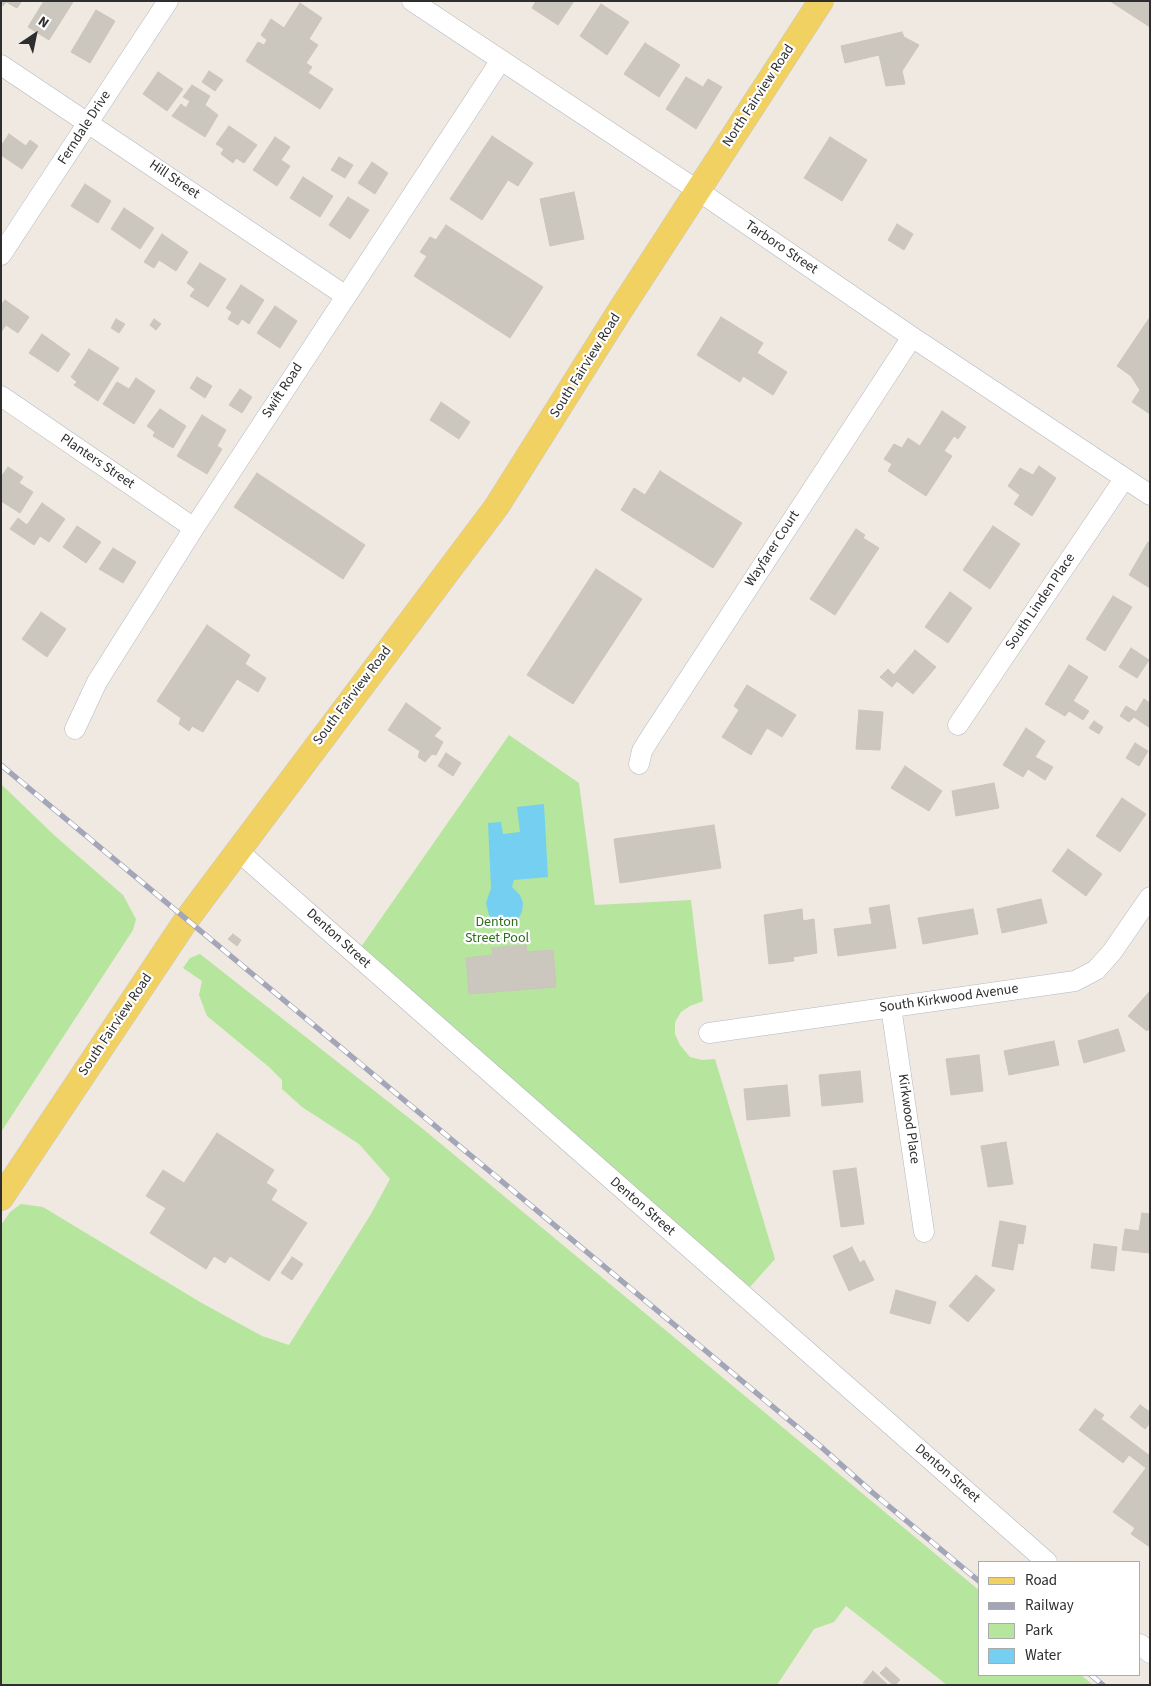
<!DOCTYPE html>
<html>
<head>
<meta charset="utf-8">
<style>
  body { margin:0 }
  #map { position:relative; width:1151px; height:1686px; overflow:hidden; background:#efe9e1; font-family:"Source Sans 3",sans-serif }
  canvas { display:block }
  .frame { position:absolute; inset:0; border:2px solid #2e2e2e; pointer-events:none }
  .legend { position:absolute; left:978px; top:1561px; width:162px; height:115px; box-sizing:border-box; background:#fff; border:1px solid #ababab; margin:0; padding:6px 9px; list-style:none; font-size:15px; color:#2e2e2e }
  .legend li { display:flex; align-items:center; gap:10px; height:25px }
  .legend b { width:25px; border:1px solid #ababab }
  .north { position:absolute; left:10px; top:10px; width:50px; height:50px; -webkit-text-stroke:4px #fff; paint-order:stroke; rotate:34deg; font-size:14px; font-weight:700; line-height:20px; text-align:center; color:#2e2e2e }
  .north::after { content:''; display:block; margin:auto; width:18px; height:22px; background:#2e2e2e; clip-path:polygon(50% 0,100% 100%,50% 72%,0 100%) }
</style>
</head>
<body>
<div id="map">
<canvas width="1151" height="1686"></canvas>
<div class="frame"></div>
<ul class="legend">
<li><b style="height:6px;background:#f2d163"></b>Road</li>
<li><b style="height:6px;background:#a3a6b8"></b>Railway</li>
<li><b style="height:14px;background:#b6e59e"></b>Park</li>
<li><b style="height:14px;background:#75cff0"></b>Water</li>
</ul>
<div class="north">N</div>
</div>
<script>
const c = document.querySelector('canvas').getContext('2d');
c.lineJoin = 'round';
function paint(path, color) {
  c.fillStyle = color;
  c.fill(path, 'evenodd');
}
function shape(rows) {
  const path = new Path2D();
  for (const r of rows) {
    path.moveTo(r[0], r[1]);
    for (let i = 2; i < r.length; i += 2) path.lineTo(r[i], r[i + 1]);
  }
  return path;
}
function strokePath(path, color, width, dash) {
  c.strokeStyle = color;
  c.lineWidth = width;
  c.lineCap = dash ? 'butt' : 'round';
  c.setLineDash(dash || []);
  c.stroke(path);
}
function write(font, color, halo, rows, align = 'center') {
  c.font = font + ' "Source Sans 3",sans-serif';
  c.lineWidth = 4.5;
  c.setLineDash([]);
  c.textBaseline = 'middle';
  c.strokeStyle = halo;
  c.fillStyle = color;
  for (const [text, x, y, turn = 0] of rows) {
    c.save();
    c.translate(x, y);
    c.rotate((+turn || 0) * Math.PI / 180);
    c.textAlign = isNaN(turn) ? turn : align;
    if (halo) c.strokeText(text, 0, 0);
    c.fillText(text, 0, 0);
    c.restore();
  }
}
const green = shape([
  [509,735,579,783,595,905,691,900,703,1001,690,1006,681,1012,675,1022,675,1034,680,1045,690,1057,702,1060,715,1059,775,1259,750,1287,533,1100,361,947],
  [1,784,55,836,123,895,136,919,133,930,1,1132],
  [200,954,423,1129,980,1591,980,1675,1081,1675,1093,1685,947,1685,846,1606,834,1622,814,1629,777,1685,1,1685,1,1225,10,1212,21,1204,43,1207,200,1302,262,1336,289,1345,371,1214,390,1179,359,1144,302,1107,282,1089,282,1080,269,1067,207,1016,199,995,202,981,183,968,190,958]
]);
const water = shape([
  [544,804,548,877,514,880,512,887,520,895,523,903,522,912,518,919,511,923,503,924,495,922,489,915,486,903,491,888,488,823,501,822,503,834,520,832,517,807]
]);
const building = shape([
  [1,1,22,1,17,8,6,2,3,6,1,1],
  [44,1,73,2,49,40,28,27,44,1],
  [536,1,574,1,558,25,532,8,536,1],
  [1110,1,1150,1,1150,27,1110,1],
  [300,3,322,18,309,39,318,45,306,63,312,67,308,73,333,89,320,109,246,61,258,42,264,45,267,40,261,35,271,19,284,28,300,3],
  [601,4,629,22,607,55,580,36,601,4],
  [96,10,115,21,90,63,71,52,96,10],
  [902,32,904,37,919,45,902,71,905,84,886,86,879,55,845,63,841,46,902,32],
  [645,43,680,65,659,97,624,74,645,43],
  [209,71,223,80,215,91,202,82,209,71],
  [158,72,183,89,167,111,143,94,158,72],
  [686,77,703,87,708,79,722,87,696,129,666,109,686,77],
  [192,85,210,96,205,105,218,115,205,137,172,116,181,104,186,108,190,101,183,97,192,85],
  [229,126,257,145,244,163,236,158,233,163,221,154,224,149,216,144,229,126],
  [9,134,26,146,30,140,38,146,22,169,1,155,1,146,9,134],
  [492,136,533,163,518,186,508,180,482,220,450,199,492,136],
  [275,137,290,147,281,160,290,166,277,186,253,170,275,137],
  [830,137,867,160,842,201,804,178,830,137],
  [339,157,353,165,345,178,331,170,339,157],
  [372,162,388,173,375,194,358,183,372,162],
  [303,177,333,196,320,217,290,198,303,177],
  [85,184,111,201,98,223,71,206,85,184],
  [574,192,584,239,550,246,540,199,574,192],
  [348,197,369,210,350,239,329,225,348,197],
  [124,208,154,228,140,249,111,229,124,208],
  [897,224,913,234,904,250,888,240,897,224],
  [446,225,543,287,510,338,414,276,427,256,420,252,430,237,436,240,446,225],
  [162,234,188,252,176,271,159,260,154,268,144,262,162,234],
  [200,263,226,279,208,307,190,296,195,289,187,283,200,263],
  [241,285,264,300,249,324,242,319,238,325,228,319,232,312,226,308,241,285],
  [5,300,29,317,18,333,6,325,1,332,1,305,5,300],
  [275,306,297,321,280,348,257,333,275,306],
  [721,317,763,343,757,353,787,372,773,395,743,376,740,382,697,355,721,317],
  [1150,317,1150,414,1132,402,1140,390,1131,376,1117,366,1150,317],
  [116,319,125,324,119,333,111,328,116,319],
  [154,319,161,324,156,330,150,325,154,319],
  [42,334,70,354,58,372,29,353,42,334],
  [89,349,119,368,98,401,74,385,77,382,71,377,89,349],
  [197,377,212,386,205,398,190,388,197,377],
  [136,378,155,391,134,424,103,404,117,382,129,389,136,378],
  [240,389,252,397,242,413,229,405,240,389],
  [441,402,470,422,459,439,430,420,441,402],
  [160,409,186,426,173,448,153,436,155,432,147,426,160,409],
  [942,411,966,427,958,439,954,436,944,451,952,456,926,496,888,471,892,464,884,459,894,444,902,448,908,438,920,446,942,411],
  [202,415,226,430,217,446,222,449,207,474,177,456,202,415],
  [1039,466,1056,478,1032,516,1014,504,1020,495,1008,486,1020,468,1033,475,1039,466],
  [8,467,23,477,19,483,33,492,20,513,1,501,1,477,8,467],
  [660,471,742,523,713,568,621,510,634,488,645,495,660,471],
  [257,473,365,545,343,579,234,507,257,473],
  [42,503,65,519,49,542,40,536,34,545,10,529,18,518,27,525,42,503],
  [77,526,101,542,86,563,63,547,77,526],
  [993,526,1020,544,990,589,963,570,993,526],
  [856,529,865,535,863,538,879,548,835,615,810,599,856,529],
  [1148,542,1150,543,1150,588,1129,575,1148,542],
  [113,548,136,562,123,583,99,569,113,548],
  [596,569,642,599,573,704,527,675,596,569],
  [950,592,972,608,948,643,925,627,950,592],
  [1113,596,1132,607,1105,651,1086,639,1113,596],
  [41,612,66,629,47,657,22,639,41,612],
  [207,625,250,655,245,664,266,678,258,692,237,679,203,732,192,726,189,731,179,724,181,718,157,701,207,625],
  [1131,648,1149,660,1137,678,1119,667,1131,648],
  [915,650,936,667,913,694,897,681,892,687,880,677,888,669,894,675,915,650],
  [1069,665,1088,677,1073,701,1089,711,1083,720,1069,711,1065,716,1045,704,1069,665],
  [747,685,796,715,782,737,767,728,751,755,722,737,739,710,734,706,747,685],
  [1144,699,1150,703,1150,728,1134,717,1129,722,1120,716,1126,706,1136,712,1144,699],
  [406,703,441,728,434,736,443,742,436,755,432,754,425,762,418,757,420,751,388,730,406,703],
  [859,710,883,712,880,750,856,749,859,710],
  [1094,721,1103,727,1099,734,1089,728,1094,721],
  [1026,728,1045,741,1035,757,1053,767,1045,780,1028,769,1023,777,1003,765,1026,728],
  [1135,743,1148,751,1139,766,1126,758,1135,743],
  [446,753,461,763,453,776,438,766,446,753],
  [905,766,942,791,929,811,891,788,905,766],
  [994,783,999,808,956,816,952,791,994,783],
  [1122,798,1146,814,1120,852,1096,836,1122,798],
  [714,825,721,868,620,883,614,839,714,825],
  [1068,849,1102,874,1086,896,1052,871,1068,849],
  [1041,899,1047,923,1002,933,997,909,1041,899],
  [889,905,896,948,838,956,834,929,872,924,869,908,889,905],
  [802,909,803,921,814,919,817,953,793,957,794,961,769,964,764,915,802,909],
  [973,909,978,934,923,944,918,918,973,909],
  [233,934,241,940,237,946,228,939,233,934],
  [526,945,527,952,553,950,556,987,469,994,466,958,493,955,492,948,526,945],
  [1150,991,1150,1028,1147,1031,1128,1016,1150,991],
  [1118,1029,1125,1051,1084,1063,1078,1041,1118,1029],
  [1054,1041,1059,1065,1009,1075,1004,1051,1054,1041],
  [979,1055,983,1091,951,1095,946,1059,979,1055],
  [860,1071,863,1102,822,1106,819,1075,860,1071],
  [787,1085,790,1116,747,1120,744,1089,787,1085],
  [217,1133,274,1170,266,1183,277,1190,271,1200,307,1223,269,1281,230,1256,225,1263,214,1256,206,1269,150,1233,166,1208,146,1196,163,1170,184,1183,217,1133],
  [1006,1142,1013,1184,988,1187,981,1146,1006,1142],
  [856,1168,864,1224,841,1227,833,1171,856,1168],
  [1142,1213,1150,1214,1150,1253,1122,1250,1125,1229,1139,1231,1142,1213],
  [1000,1221,1026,1226,1023,1244,1018,1243,1013,1270,992,1266,1000,1221],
  [1094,1244,1117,1247,1114,1271,1091,1268,1094,1244],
  [852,1247,860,1263,864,1260,874,1280,849,1291,833,1256,852,1247],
  [292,1257,303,1264,292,1280,281,1273,292,1257],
  [976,1275,995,1290,968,1322,949,1306,976,1275],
  [896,1290,936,1302,930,1324,890,1313,896,1290],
  [1140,1405,1150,1412,1150,1423,1145,1429,1130,1417,1140,1405],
  [1095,1409,1104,1415,1101,1419,1150,1456,1150,1547,1131,1534,1135,1528,1113,1512,1146,1468,1129,1455,1123,1463,1079,1430,1095,1409],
  [886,1667,900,1680,895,1685,893,1685,880,1673,886,1667],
  [873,1671,888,1685,863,1683,873,1671]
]);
const minor = shape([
  [412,1,697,190,912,337,1150,495],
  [1,65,346,296],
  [1,255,168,1],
  [1,396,194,528],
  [958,725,1124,479],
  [75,729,97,682,194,528,501,60],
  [639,764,642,751,650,738,912,337],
  [238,851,1047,1562],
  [891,1007,924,1232],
  [709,1033,1075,981,1096,970,1112,952,1150,897],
  [1140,1644,1150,1653]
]);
const major = shape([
  [1,1198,187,919,497,506,619,312,821,1]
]);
const rail = shape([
  [1,765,819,1445,873,1493,980,1582],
  [1091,1675,1103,1685]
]);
const streetNames = [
  ["North Fairview Road",759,96,-57],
  ["Ferndale Drive",85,128,-57],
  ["Hill Street",174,180,34],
  ["Tarboro Street",781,248,34],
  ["South Fairview Road",586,366,-58],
  ["Swift Road",283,391,-57],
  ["Planters Street",97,462,34],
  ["Wayfarer Court",773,549,-57],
  ["South Linden Place",1041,602,-56],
  ["South Fairview Road",353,696,-53],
  ["Denton Street",338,939,42],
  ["South Kirkwood Avenue",949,999,-8],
  ["South Fairview Road",116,1025,-56],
  ["Kirkwood Place",908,1119,82],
  ["Denton Street",642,1207,41],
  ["Denton Street",947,1474,41]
];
const parkNames = [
  ["Denton",497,923],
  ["Street Pool",497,939]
];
paint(green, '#b6e59e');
paint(water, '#75cff0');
paint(building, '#cbc7bf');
strokePath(building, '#cbc5ba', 1);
strokePath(minor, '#b4b7c1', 21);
strokePath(major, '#c9c9c9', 26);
strokePath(minor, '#fff', 20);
strokePath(major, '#f2d163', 25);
strokePath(rail, '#a3a6b8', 5.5);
strokePath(rail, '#fff', 4, [11]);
write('14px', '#2e2e2e', '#fff', streetNames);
write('14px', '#2c6e1b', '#fff', parkNames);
</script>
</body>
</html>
